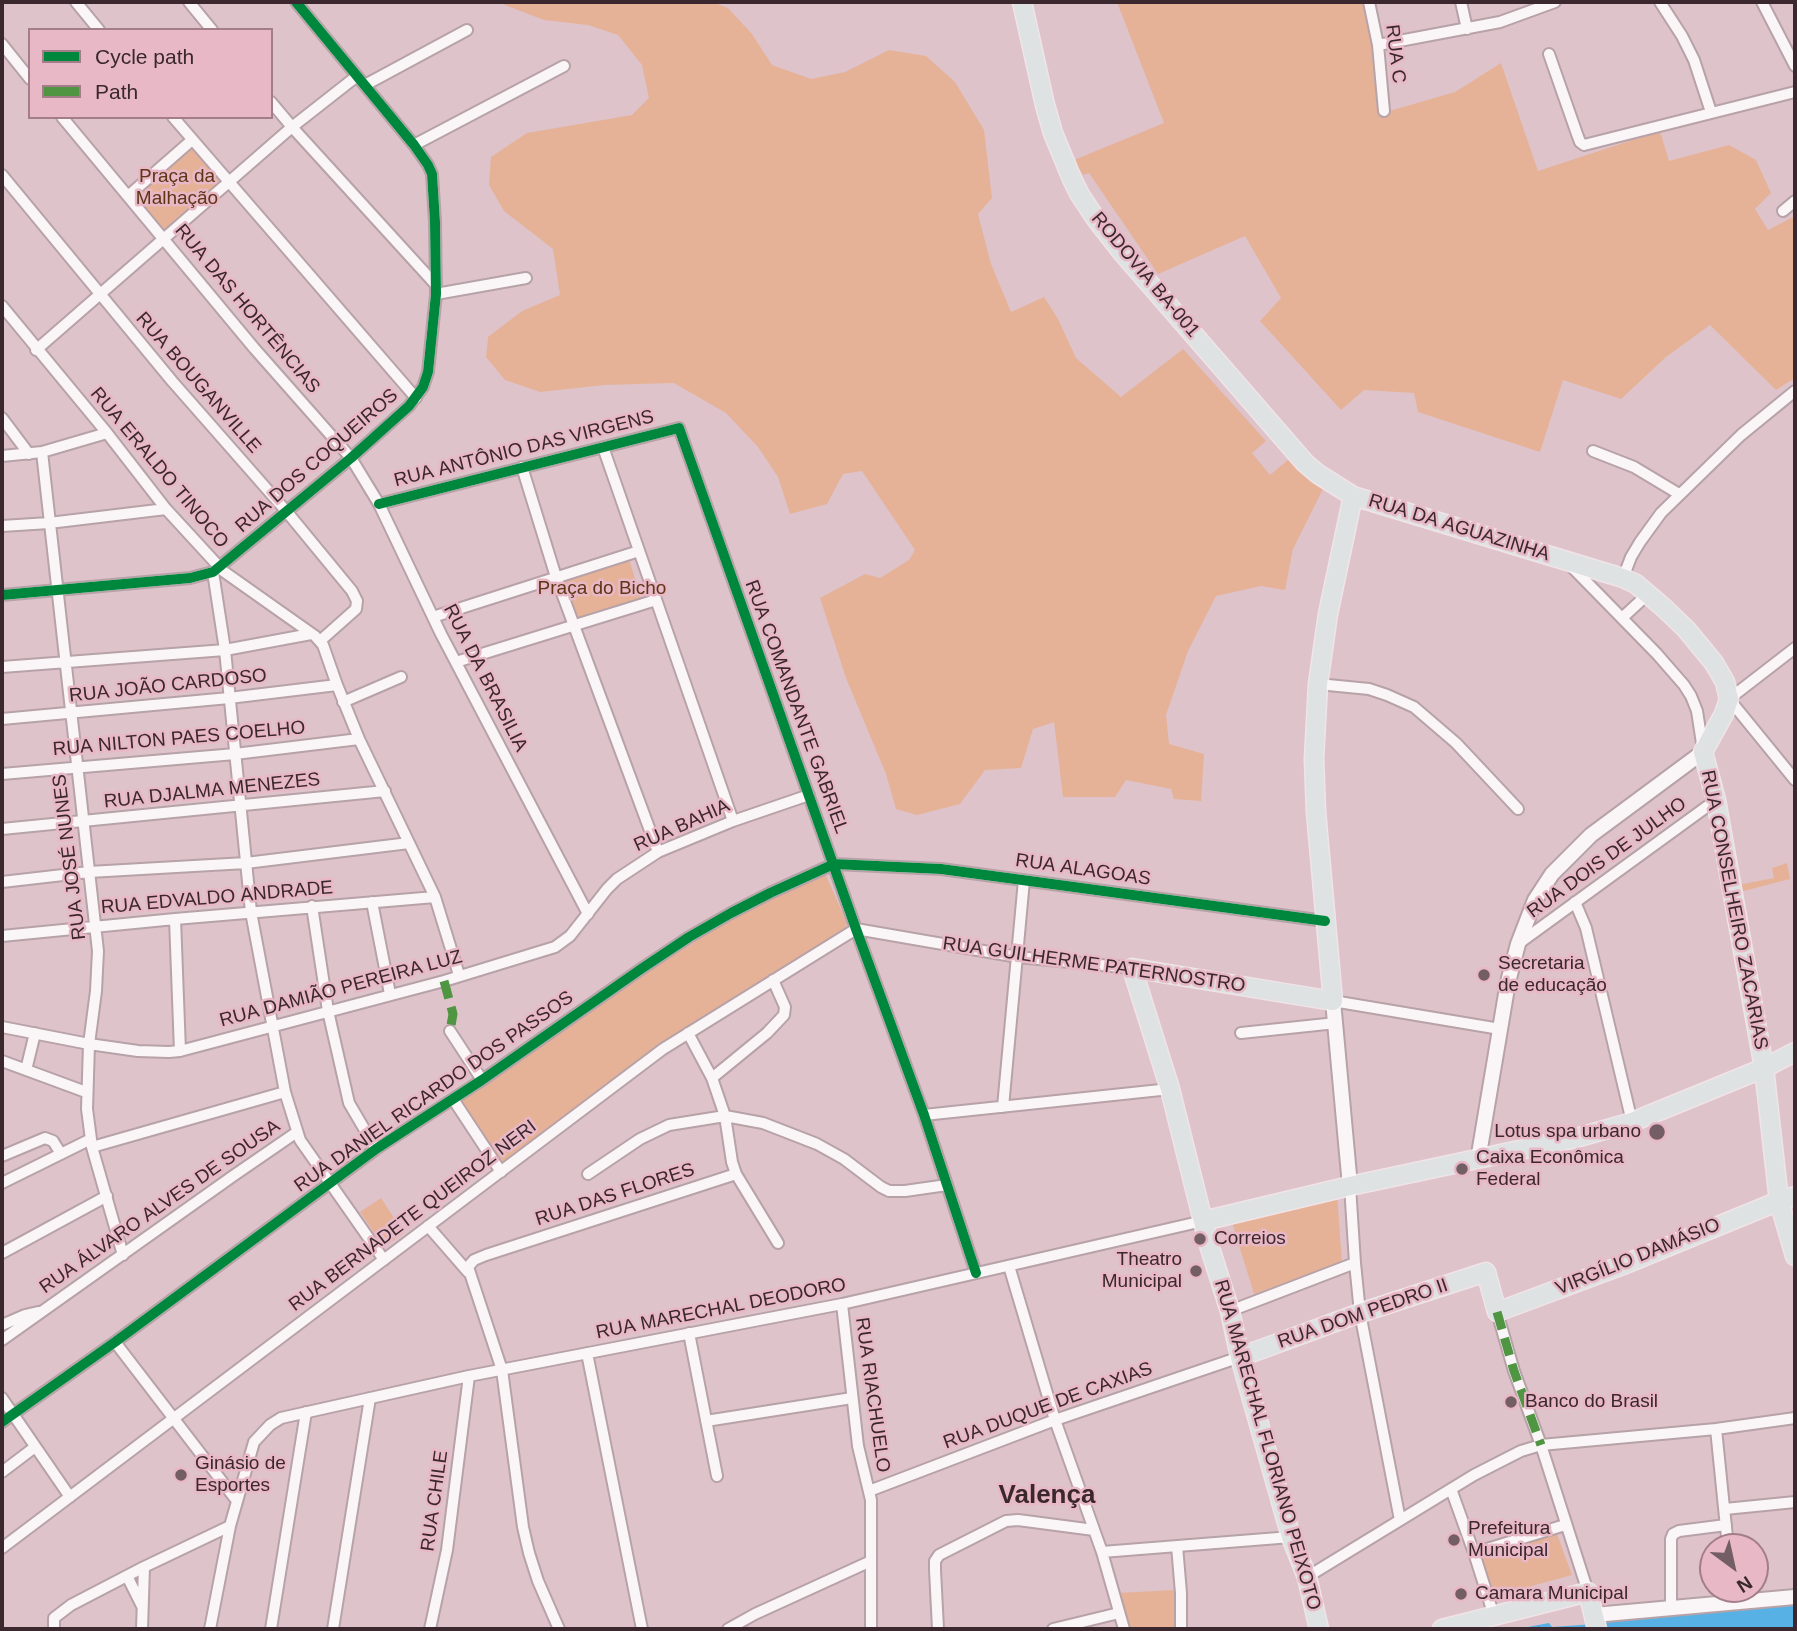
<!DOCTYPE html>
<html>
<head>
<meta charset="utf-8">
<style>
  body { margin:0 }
  #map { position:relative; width:1797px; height:1631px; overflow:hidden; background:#dec3cb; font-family:Arial,sans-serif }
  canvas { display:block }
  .frame { position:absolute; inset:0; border:4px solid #3a282e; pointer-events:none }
  .legend { position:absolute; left:28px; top:28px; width:245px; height:91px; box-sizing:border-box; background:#e9b8c7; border:2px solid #a37e8a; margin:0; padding:9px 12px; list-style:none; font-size:21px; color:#3a282e }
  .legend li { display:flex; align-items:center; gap:14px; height:35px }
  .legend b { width:35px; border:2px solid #a37e8a }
  .north { position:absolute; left:1699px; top:1533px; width:70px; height:70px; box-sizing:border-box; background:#e9b8c7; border:2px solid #a37e8a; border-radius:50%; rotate:147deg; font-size:19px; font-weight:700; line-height:28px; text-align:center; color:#3a282e }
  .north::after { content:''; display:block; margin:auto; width:24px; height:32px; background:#735e65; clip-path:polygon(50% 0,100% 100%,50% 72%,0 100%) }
</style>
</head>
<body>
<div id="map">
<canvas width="1797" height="1631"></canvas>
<div class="frame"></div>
<ul class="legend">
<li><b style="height:9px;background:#00873e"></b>Cycle path</li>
<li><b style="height:9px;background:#509541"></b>Path</li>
</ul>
<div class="north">N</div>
</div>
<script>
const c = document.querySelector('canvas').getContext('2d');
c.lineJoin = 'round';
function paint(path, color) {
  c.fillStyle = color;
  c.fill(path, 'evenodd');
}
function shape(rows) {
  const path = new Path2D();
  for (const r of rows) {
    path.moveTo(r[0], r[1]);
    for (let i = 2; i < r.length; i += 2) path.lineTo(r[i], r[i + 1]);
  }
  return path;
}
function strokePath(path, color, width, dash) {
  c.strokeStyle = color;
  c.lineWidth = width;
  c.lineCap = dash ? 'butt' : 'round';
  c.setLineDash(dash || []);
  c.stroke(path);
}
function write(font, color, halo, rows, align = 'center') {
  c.font = font + ' Arial,sans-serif';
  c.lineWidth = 5;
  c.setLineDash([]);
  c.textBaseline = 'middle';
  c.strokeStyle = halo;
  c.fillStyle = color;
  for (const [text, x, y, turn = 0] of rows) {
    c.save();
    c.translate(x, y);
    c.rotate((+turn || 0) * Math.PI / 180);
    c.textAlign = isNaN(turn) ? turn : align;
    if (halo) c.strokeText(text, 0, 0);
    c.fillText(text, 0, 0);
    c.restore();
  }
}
const green = shape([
  [497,2,712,2,728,8,752,34,772,65,811,79,845,72,889,50,926,56,955,82,984,130,992,198,978,214,991,264,1011,312,1044,297,1058,319,1076,358,1121,397,1183,349,1266,441,1252,453,1270,475,1288,460,1323,489,1293,549,1285,590,1261,586,1216,596,1188,651,1166,715,1169,744,1204,754,1201,801,1174,799,1171,789,1126,780,1115,797,1063,797,1054,722,1033,729,1021,768,985,770,960,804,917,815,896,809,886,774,846,678,820,598,865,574,880,578,909,560,915,550,862,471,843,474,827,504,790,514,778,477,758,447,726,413,674,383,604,385,540,392,505,380,486,357,488,337,522,311,560,295,553,249,504,211,489,185,491,157,527,133,632,115,649,98,642,65,618,35,588,25,544,20],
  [1117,2,1364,2,1386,112,1455,92,1501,63,1538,171,1660,131,1669,161,1729,145,1756,160,1771,193,1755,209,1768,230,1795,216,1795,378,1776,390,1710,325,1666,357,1621,399,1563,380,1540,452,1418,412,1414,393,1364,390,1341,410,1260,321,1281,298,1245,236,1158,274,1089,173,1083,175,1074,160,1164,123],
  [190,146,222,182,165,231,133,195],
  [629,559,641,598,576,620,563,581],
  [1787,863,1790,879,1740,892,1738,885,1774,878,1772,868],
  [825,873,847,923,845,929,503,1165,460,1101,634,980,741,913],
  [1337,1194,1342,1263,1254,1294,1231,1219],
  [381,1198,404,1233,384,1247,360,1212],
  [1557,1534,1572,1575,1492,1597,1481,1558],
  [1175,1590,1174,1629,1129,1629,1118,1593]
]);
const water = shape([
  [1795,1604,1795,1629,1517,1629,1549,1623,1552,1627,1581,1625]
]);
const ferry = shape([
  [1538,1629,1539,1627]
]);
const minor = shape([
  [76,2,99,30],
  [189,2,212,30],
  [1369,2,1378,45,1384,111],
  [1461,2,1467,29],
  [1660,2,1682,36,1694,60,1711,112],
  [1762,2,1795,66],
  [2,44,30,79],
  [1378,45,1500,22,1555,2],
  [1549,54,1577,134,1580,142,1584,145,1795,92],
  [365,85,467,30],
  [271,102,292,127,436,285],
  [62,117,254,348,351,458,379,504,441,634,588,914],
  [173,117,416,398],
  [414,145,564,66],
  [2,175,172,381,287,512,352,591,357,601,356,609,320,641],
  [128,196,192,140],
  [1783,211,1795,201],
  [436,294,526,278],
  [2,306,107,433,166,509,223,571,315,636,323,645,337,685,359,739,435,897,459,975],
  [36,350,292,127,357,76],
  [2,418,29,454],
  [603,447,733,821],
  [1593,451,1634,467,1679,494],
  [42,452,98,951,96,991,89,1044,87,1109,92,1147,123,1255],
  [2,456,42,452,107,433],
  [522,467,556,577,658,852],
  [379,504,679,428,856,929,924,1115,976,1273],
  [2,526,49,523,166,509],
  [1569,564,1657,654,1684,685,1691,696,1697,711,1703,750],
  [213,572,225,650,251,912,285,1092,300,1140,384,1260],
  [1623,578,1631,557,1640,542,1661,513,1741,435,1795,391],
  [2,595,190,578,213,572,351,458,409,406,423,387,428,372,436,294,435,222,432,174,428,165,414,145,296,2],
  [433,617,639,551],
  [1622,618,1648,594],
  [1795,648,1729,699,1795,780],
  [456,662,656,600],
  [2,667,225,650,311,634],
  [1318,684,1369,689,1387,695,1414,707,1456,743,1518,809],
  [343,702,401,677],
  [2,719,229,698,337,685],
  [2,774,235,754,359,739],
  [2,829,385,791],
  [2,882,89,872,246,863,409,843],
  [372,902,390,994],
  [1575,902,1586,928,1632,1122],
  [312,906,328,1011,349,1103,376,1149],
  [175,919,180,1051],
  [2,936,175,919,435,897],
  [1518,944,1716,800],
  [1333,1001,1500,1029],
  [2,1027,89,1044,138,1051,169,1052,180,1051,444,981,555,947,570,936,607,889,617,879,658,852,733,821,809,795],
  [450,1031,482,1080],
  [1241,1033,1336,1023],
  [2,1061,86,1092],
  [26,1070,35,1033],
  [712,1078,767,1033,784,1015,785,1007,773,980],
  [453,1099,501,1172],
  [1003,1107,1024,880],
  [924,1115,1170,1089],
  [92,1147,285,1092],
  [2,1156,45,1138,53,1141,61,1154],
  [588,1174,640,1139,669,1125,725,1116,763,1123,817,1144,844,1159,881,1187,889,1191,905,1191,947,1185],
  [736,1174,778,1243],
  [2,1183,91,1139],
  [1350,1186,1355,1263,1360,1313,1400,1520],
  [428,1226,468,1272],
  [2,1253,107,1196],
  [1009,1266,1055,1420,1102,1552,1124,1629],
  [842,1304,858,1446,871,1500,871,1629],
  [1230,1311,1355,1263],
  [1497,1312,1514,1371,1541,1445,1588,1592],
  [2,1325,25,1315,38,1312],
  [689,1333,717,1476],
  [2,1340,233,1176,297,1132],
  [115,1342,237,1501],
  [587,1353,642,1629],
  [2,1398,70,1497],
  [706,1421,852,1398],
  [2,1422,115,1342,376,1149,482,1080,641,969,689,937,731,913,770,893,834,864,941,869,1325,921],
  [1716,1429,1728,1547],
  [2,1472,35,1447],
  [1451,1489,1474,1553,1494,1616],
  [869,1491,1055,1420,1240,1357],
  [1725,1509,1795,1502],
  [1177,1546,1181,1593,1181,1629],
  [2,1548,663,1049,856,929,1018,957,1132,968],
  [1102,1552,1291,1537],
  [1474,1553,1565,1525],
  [127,1576,142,1606],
  [1307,1577,1474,1475,1521,1451,1541,1445,1716,1429,1795,1418],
  [1671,1609,1671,1539,1673,1534,1679,1531,1726,1525],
  [54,1629,54,1618,71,1605,144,1567,230,1526],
  [142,1629,144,1567],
  [210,1629,230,1526,254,1442,270,1425,281,1418,469,1376,842,1304,1203,1221],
  [271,1629,306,1412],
  [333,1629,370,1398],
  [430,1629,447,1550,469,1376],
  [559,1629,538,1581,529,1553,523,1527,502,1370,468,1267,474,1260,486,1255,736,1174,732,1162,725,1116,712,1078,688,1033],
  [728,1629,755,1614,871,1561],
  [938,1629,935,1570,935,1561,939,1555,1006,1521,1018,1520,1094,1530],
  [1053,1629,1119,1613]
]);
const tertiary = shape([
  [1333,1001,1350,1186],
  [1478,1160,1508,982,1518,944,1535,900,1552,874,1591,835,1703,752],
  [1594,1615,1795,1597]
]);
const primary = shape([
  [1022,2,1045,105,1053,133,1072,179,1080,195,1096,219,1121,251,1305,463,1318,474,1353,496,1623,578,1636,584,1663,607,1686,629,1714,663,1725,682,1729,699,1724,714,1703,752,1716,800,1764,1068,1779,1201,1795,1256],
  [1203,1221,1350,1186,1576,1138,1632,1122,1764,1068,1795,1052],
  [1240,1357,1360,1313,1486,1272,1497,1312,1623,1265,1779,1201,1795,1196],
  [1319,1629,1307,1577,1291,1537,1240,1357,1230,1311,1209,1245,1170,1089,1132,968,1333,1001,1316,812,1314,759,1318,684,1328,614,1353,496],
  [1442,1629,1588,1592,1597,1629]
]);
const quiet = shape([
  [444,981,453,1014,450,1031],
  [1497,1312,1514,1371,1541,1445]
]);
const cycleway = shape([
  [379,504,679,428,856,929,924,1115,976,1273],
  [2,595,190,578,213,572,351,458,409,406,423,387,428,372,436,294,435,222,432,174,428,165,414,145,296,2],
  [2,1422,115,1342,376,1149,482,1080,641,969,689,937,731,913,770,893,834,864,941,869,1325,921]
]);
const markers = [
  [1484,975,7,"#735e65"],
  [1657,1132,9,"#735e65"],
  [1462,1169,7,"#735e65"],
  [1200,1239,7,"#735e65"],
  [1196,1271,7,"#735e65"],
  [1511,1402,7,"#735e65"],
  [181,1475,7,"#735e65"],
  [1454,1540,7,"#735e65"],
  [1461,1594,7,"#735e65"]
];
const streetNames = [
  ["RUA C",1395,54,83],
  ["RODOVIA BA-001",1145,275,50],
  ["RUA DAS HORTÊNCIAS",247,309,50],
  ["RUA BOUGANVILLE",198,383,49],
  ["RUA ANTÔNIO DAS VIRGENS",524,449,-14],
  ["RUA DOS COQUEIROS",317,461,-41],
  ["RUA ERALDO TINOCO",159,468,50],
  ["RUA DA AGUAZINHA",1459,528,17],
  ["RUA DA BRASILIA",485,678,63],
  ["RUA JOÃO CARDOSO",168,686,-6],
  ["RUA COMANDANTE GABRIEL",796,707,70],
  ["RUA NILTON PAES COELHO",179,739,-5],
  ["RUA DJALMA MENEZES",212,791,-6],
  ["RUA BAHIA",682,826,-24],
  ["RUA JOSÉ NUNES",70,857,-97],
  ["RUA DOIS DE JULHO",1607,858,-36],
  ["RUA ALAGOAS",1083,870,8],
  ["RUA EDVALDO ANDRADE",217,898,-5],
  ["RUA CONSELHEIRO ZACARIAS",1734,910,79],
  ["RUA GUILHERME PATERNOSTRO",1094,965,8],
  ["RUA DAMIÃO PEREIRA LUZ",341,989,-15],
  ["RUA DANIEL RICARDO DOS PASSOS",434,1092,-35],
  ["RUA DAS FLORES",615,1195,-18],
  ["RUA ÁLVARO ALVES DE SOUSA",160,1207,-35],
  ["RUA BERNADETE QUEIROZ NERI",413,1216,-37],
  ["VIRGÍLIO DAMÁSIO",1638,1257,-22],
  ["RUA MARECHAL DEODORO",721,1309,-11],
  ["RUA DOM PEDRO II",1363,1314,-19],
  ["RUA RIACHUELO",872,1395,82],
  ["RUA DUQUE DE CAXIAS",1048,1406,-20],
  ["RUA MARECHAL FLORIANO PEIXOTO",1267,1445,74],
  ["RUA CHILE",435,1501,-82]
];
const parkNames = [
  ["Praça da",177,177],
  ["Malhação",177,199],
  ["Praça do Bicho",602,589]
];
const poiNames = [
  ["Secretaria",1498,964],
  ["de educação",1498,986],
  ["Lotus spa urbano",1641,1132,"right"],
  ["Caixa Econômica",1476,1158],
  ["Federal",1476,1180],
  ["Correios",1214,1239],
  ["Theatro",1182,1260,"right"],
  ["Municipal",1182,1282,"right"],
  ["Banco do Brasil",1525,1402],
  ["Ginásio de",195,1464],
  ["Esportes",195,1486],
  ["Prefeitura",1468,1529],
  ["Municipal",1468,1551],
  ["Camara Municipal",1475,1594]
];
const districtNames = [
  ["Valença",1047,1496]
];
paint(green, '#e6b297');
paint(water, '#57b1e4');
strokePath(ferry, '#255673', 2, [9, 7]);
strokePath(minor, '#b7a2a8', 14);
strokePath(tertiary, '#b7a2a8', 18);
strokePath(primary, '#f0e4e8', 21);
strokePath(minor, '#faf6f7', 10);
strokePath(tertiary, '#faf6f7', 14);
strokePath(primary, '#dfe2e2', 18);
strokePath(quiet, '#509541', 9, [18, 9]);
strokePath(cycleway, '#00873e', 10);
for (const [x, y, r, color] of markers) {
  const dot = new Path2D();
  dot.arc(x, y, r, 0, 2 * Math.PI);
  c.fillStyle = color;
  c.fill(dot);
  strokePath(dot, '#e9b8c7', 2.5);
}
write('19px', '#3a282e', '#e9b8c7', streetNames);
write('19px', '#5d3616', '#e9b8c7', parkNames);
write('19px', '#3a282e', '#e9b8c7', poiNames, 'left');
write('bold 26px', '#3a282e', '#e9b8c7', districtNames);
</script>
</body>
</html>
